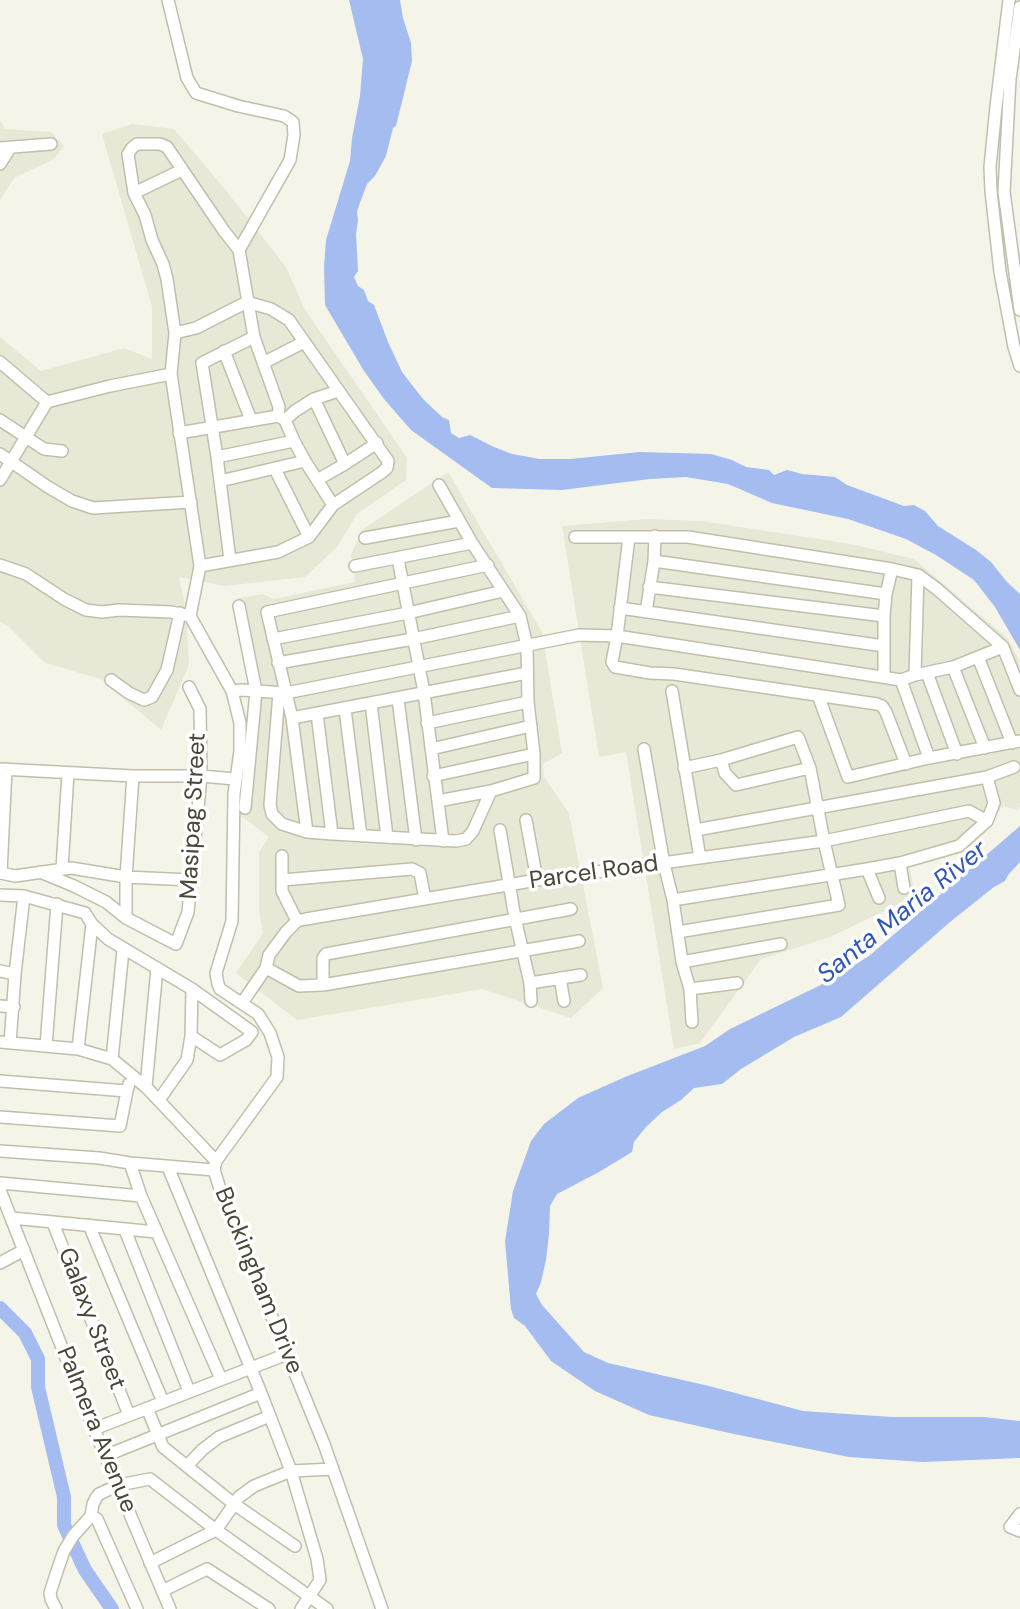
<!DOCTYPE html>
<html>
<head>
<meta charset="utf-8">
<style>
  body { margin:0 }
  canvas { display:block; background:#f4f4e9 }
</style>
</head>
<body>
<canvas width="1020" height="1609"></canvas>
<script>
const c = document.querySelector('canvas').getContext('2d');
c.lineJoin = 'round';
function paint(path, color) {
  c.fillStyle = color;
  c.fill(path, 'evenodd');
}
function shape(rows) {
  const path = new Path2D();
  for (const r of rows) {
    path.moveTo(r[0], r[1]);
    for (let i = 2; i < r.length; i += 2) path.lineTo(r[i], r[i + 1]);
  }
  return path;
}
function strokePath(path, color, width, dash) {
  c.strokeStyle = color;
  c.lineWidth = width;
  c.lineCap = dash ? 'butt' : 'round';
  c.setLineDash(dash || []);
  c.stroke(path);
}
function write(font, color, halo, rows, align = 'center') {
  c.font = font + ' "DM Sans",sans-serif';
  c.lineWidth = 7;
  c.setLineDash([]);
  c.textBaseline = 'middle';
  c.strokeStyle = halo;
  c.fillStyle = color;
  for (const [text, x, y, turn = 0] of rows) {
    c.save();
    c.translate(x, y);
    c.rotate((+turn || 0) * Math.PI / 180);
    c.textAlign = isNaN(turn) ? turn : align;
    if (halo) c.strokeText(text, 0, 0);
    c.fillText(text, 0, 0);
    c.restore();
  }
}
const residential = shape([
  [0,120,5,129,51,132,64,146,54,159,14,178,0,200],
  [132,124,174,129,224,188,286,267,304,308,407,458,406,480,357,514,337,547,305,577,224,586,179,577,186,610,189,665,161,730,101,679,45,663,8,626,0,622,0,337,41,371,124,348,152,359,152,307,102,134],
  [448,472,542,632,562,753,543,764,544,777,569,813,603,988,571,1018,482,989,297,1020,236,973,263,933,259,909,259,852,269,837,241,816,251,696,249,669,235,599,262,594,274,599,355,582,351,555,362,530],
  [647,519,701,521,851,544,914,559,1007,638,1020,661,1020,806,1018,810,1003,806,965,850,908,864,916,896,830,937,761,959,700,1043,674,1049,626,752,599,757,562,526]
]);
const water = shape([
  [349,0,400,0,403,18,411,43,412,61,396,126,393,128,386,156,375,176,367,184,357,211,358,221,356,234,358,271,354,277,358,286,364,290,368,301,374,305,388,342,402,372,423,399,442,417,449,420,451,433,459,438,470,435,494,447,512,454,540,459,570,459,640,452,711,454,732,460,746,467,769,470,774,475,787,470,802,474,835,477,847,485,904,506,914,505,925,511,938,526,976,550,991,562,1007,582,1020,594,1020,650,995,607,974,580,936,555,906,539,848,519,772,503,728,484,686,477,650,479,562,490,492,488,411,430,384,399,364,371,325,305,324,267,326,240,350,161,352,138,360,96,363,59],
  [1020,826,1020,862,1008,875,1005,881,994,887,950,922,841,1017,794,1037,741,1069,722,1084,694,1088,681,1100,662,1112,646,1127,634,1142,632,1152,599,1172,557,1194,550,1206,549,1234,546,1260,541,1282,536,1294,542,1305,584,1352,608,1363,709,1386,803,1411,892,1417,984,1417,1020,1421,1020,1458,923,1462,849,1457,734,1434,649,1415,595,1391,551,1361,525,1326,514,1318,511,1309,505,1241,513,1191,531,1141,544,1124,578,1098,625,1077,705,1046,730,1029,829,981,869,956]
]);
const river = shape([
  [0,1308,25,1333,38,1359,38,1387,64,1497,64,1525,85,1570,112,1609]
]);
const minor = shape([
  [168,0,187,78,196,93,238,106,284,116,293,122,294,135,290,160,239,250],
  [1009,0,996,107,990,167,991,191,1000,272,1014,347,1020,366],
  [1020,7,1010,79,1004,192,1020,310],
  [0,148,51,144],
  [0,164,10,148],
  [134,193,182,170],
  [175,333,196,328,247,302,271,309,289,320,388,461,387,468,381,473,333,505,309,537,278,552,200,566],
  [224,351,251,420],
  [0,362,47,402,110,386,171,374],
  [263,363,304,342],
  [314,399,345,464],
  [0,420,44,449,62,451],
  [285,420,294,441,305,461,333,505],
  [285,420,295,411,314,399,338,391],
  [179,433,278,416,285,420],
  [0,454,48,487,72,501,93,508,191,502],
  [217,457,294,441],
  [275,469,309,537],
  [0,480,47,402],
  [317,480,345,464,377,443],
  [220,481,305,461],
  [575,537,688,537,892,569,918,575,937,589,1003,647,1020,690],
  [629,537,617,636,612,662,615,667,650,673,674,674,877,704,882,706,886,712,906,764],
  [365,538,459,521],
  [398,559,424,692,443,841],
  [230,560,217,457,202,363,254,337],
  [654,561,886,594],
  [0,565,26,574,64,599,86,610,102,612,119,610,171,612,190,616],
  [355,566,472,543],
  [649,587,884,616],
  [239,606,256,691,245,808],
  [620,608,884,646],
  [646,612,654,561,655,536],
  [190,616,232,691,240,723,240,751,234,794,232,921,216,973,218,984,220,989,258,1014,270,1033,278,1057,277,1077,216,1161,214,1170,222,1195,324,1444,382,1609],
  [190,616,200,566,171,374,175,333,167,279,163,264,152,240,145,215,134,193,128,154,132,148,137,144,160,144,167,147,224,231,239,250,254,337,279,407,278,416],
  [273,639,408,613,503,591],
  [978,657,1012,743],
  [278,663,413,639,520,616],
  [953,667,985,748],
  [927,673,957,754],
  [915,675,918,575],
  [884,677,884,616,886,594,892,569],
  [111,680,129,693,144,700,152,697,167,670,180,613],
  [901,680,929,758],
  [232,691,242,690,286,693,579,635,617,636,901,680,915,675,953,667,1003,647],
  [672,691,700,858],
  [279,693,270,805,272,814,282,824,307,832,332,834,456,841,466,839,473,831,491,791],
  [818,695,848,777,929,758,1020,741],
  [398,699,416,840],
  [371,703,387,837],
  [345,709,361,836],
  [317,714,332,834],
  [292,718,527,673],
  [427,723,528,702],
  [431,749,531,726],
  [644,749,664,864,673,900,682,962,690,989,692,1022],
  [721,760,725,773,736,785,810,768],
  [1,769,133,776,201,776,235,779],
  [6,769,1,873,15,876,71,868,126,877,191,880],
  [433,776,534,754],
  [438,801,491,791,534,778,534,754,528,702,527,646,520,616,472,543,439,485],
  [526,820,537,880],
  [500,830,515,918,530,983,531,1001],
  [696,830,987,777,1014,767],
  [307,832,292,718,267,612,488,565],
  [282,856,282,891,297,921],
  [900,863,904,888],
  [62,869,68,773],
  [867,869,879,898],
  [40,872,74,886,106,902,126,918,176,944,188,912,201,776,200,709,189,687],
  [282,880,412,869,420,873,425,899],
  [0,895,24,896,85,913,92,924,108,939,192,989,252,1032,246,1040,220,1055,191,1036],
  [673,900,867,869,900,863,959,846,987,821,994,803,987,777],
  [126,918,126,877,133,776],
  [678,932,839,905,824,841,810,768,798,737,721,760,684,768],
  [682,962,781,944],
  [266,968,299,986,323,985,579,941],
  [0,971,15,974],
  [560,978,564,1001],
  [530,983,581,975],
  [323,985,323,958,326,954,571,909],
  [690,989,737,983],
  [242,1003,266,968,269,955,286,932,297,921,306,919,537,880,824,841,969,811,987,821],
  [0,1006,14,1007],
  [0,1042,78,1049,112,1059,146,1087,216,1161],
  [10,1043,15,974,24,896],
  [46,1046,57,904],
  [78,1049,92,924],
  [112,1059,123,950],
  [0,1081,127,1091,129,1084],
  [146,1087,157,968],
  [159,1100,187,1060,191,1036,192,989],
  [0,1117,120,1126,127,1091],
  [0,1151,99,1158,130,1163,214,1170],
  [130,1163,141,1196,221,1379],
  [168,1167,261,1393,291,1471,317,1559,320,1580,301,1609],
  [0,1183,141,1196],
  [0,1190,94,1429,170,1609],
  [12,1218,156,1232],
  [53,1223,129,1415],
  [89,1225,163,1402],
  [125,1230,189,1391],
  [0,1263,24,1250],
  [147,1408,163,1447,234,1504,295,1546],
  [94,1429,287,1354],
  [105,1456,261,1393],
  [187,1466,202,1450,219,1437,270,1416],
  [1020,1514,1010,1527,1020,1531],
  [91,1516,97,1519,137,1609],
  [150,1563,216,1530,239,1497,254,1486,291,1471,333,1469],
  [162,1591,207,1569,269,1609],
  [56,1609,51,1599,50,1593,57,1571,64,1551,73,1536,91,1516,93,1504,96,1498,99,1494,119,1485,150,1479,216,1530,327,1609]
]);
const streetNames = [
  ["Masipag Street",194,816,-87],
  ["Parcel Road",594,873,-8],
  ["Buckingham Drive",258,1281,68],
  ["Galaxy Street",91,1319,69],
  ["Palmera Avenue",96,1430,68]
];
const waterNames = [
  ["Santa Maria River",903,913,-39]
];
paint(residential, '#e8e8d7');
paint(water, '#a5bcf1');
strokePath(river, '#a5bcf1', 14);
strokePath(minor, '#c0bfab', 14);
strokePath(minor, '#fff', 11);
write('24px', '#484637', '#fff', streetNames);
write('italic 26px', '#2f57b5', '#fff', waterNames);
</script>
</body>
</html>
